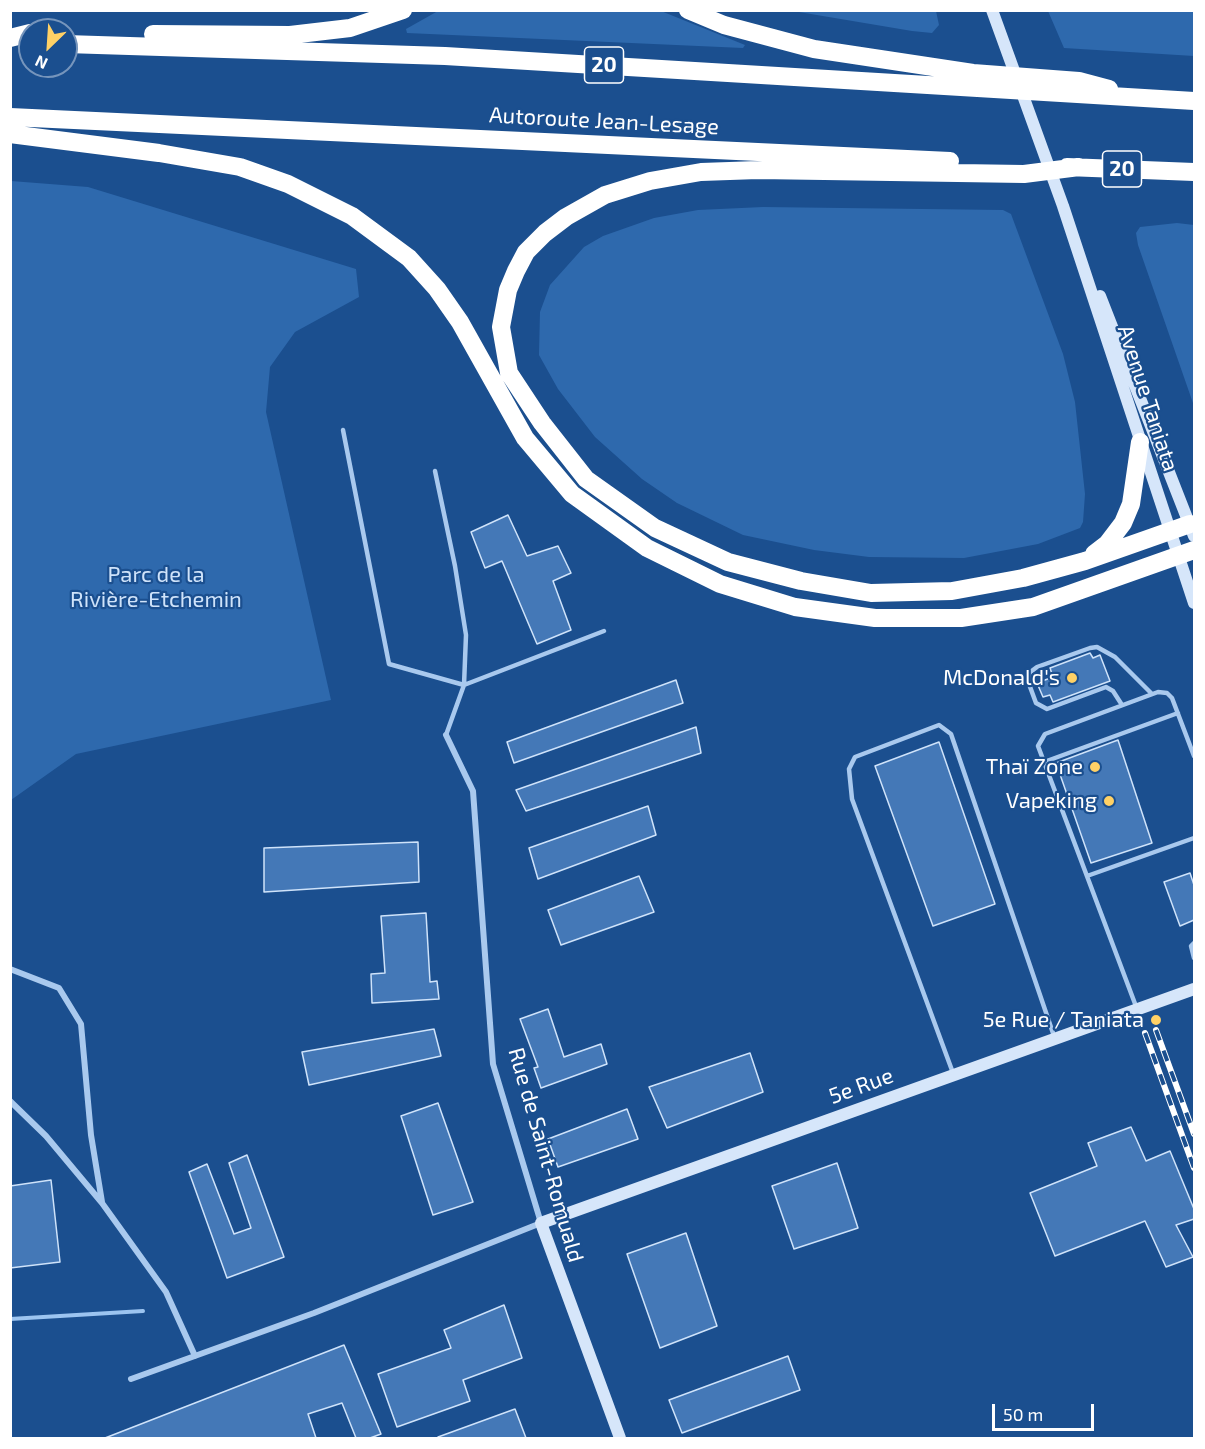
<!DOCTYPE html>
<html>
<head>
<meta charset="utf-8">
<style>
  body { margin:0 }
  #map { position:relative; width:1205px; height:1449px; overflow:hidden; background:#1b4f8f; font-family:"Exo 2",sans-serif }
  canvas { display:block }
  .frame { position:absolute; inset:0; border:12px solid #fff; pointer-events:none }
  .north { position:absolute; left:18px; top:18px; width:60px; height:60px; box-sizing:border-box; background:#1b4f8f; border:2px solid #7695bc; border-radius:50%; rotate:205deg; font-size:16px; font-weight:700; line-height:24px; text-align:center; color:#fff }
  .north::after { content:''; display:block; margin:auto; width:21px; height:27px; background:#ffd166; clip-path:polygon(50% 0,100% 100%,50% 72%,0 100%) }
  .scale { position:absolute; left:992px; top:1404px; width:102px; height:27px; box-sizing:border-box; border:3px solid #fff; border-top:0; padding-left:8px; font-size:18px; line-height:21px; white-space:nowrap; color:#fff; -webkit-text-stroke:4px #1b4f8f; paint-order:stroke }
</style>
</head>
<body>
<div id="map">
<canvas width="1205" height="1449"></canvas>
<div class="frame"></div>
<div class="north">N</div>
<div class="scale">50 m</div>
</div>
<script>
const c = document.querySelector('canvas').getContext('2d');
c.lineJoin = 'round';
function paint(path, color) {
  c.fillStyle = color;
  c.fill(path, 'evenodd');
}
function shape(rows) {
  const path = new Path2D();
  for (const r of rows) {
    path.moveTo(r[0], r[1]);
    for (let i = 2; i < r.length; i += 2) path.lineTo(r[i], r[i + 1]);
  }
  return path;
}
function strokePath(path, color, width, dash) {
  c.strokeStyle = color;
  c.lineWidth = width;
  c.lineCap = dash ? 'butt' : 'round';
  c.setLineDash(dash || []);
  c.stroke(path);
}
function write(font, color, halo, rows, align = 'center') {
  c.font = font + ' "Exo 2",sans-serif';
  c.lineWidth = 4.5;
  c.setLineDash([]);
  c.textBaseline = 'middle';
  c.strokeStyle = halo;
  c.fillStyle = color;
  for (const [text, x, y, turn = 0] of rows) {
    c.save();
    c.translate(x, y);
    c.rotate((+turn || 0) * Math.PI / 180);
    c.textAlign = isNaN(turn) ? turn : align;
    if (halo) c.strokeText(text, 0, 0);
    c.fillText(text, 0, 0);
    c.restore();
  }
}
const green = shape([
  [438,11,661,11,745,45,743,48,407,33,406,29],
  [793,11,936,11,939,25,932,33,912,31],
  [1048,11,1194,11,1194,56,1064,48],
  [11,181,88,187,356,269,359,297,295,332,270,367,266,412,331,700,76,754,11,800],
  [763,207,1003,210,1011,214,1063,354,1075,402,1085,494,1083,522,1080,528,1038,544,964,558,869,557,814,550,743,535,677,503,642,479,595,437,558,389,539,355,540,312,550,285,584,247,603,236,654,218,698,210],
  [1177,223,1194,225,1194,406,1138,245,1136,233,1140,227]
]);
const stream = shape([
  [10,1319,143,1311]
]);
const building = shape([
  [508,515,527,556,558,546,571,573,553,581,571,630,537,644,502,561,485,568,471,532,508,515],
  [1090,653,1093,658,1100,655,1110,681,1053,702,1050,695,1043,697,1037,683,1053,677,1050,668,1090,653],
  [676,680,683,703,514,763,507,742,676,680],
  [696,727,701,753,526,811,516,790,696,727],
  [1118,740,1152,843,1091,863,1056,763,1118,740],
  [939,742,995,904,933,926,875,766,939,742],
  [648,806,656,835,538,879,529,848,648,806],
  [418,842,419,882,264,892,264,848,418,842],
  [1190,873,1194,885,1194,920,1180,926,1164,882,1190,873],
  [639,876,654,912,561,945,548,910,639,876],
  [426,913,430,982,437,981,439,999,372,1003,371,974,385,973,381,916,426,913],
  [548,1009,564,1057,601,1044,607,1064,541,1088,534,1068,538,1067,520,1019,548,1009],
  [434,1029,441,1056,309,1085,302,1052,434,1029],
  [750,1053,763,1092,667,1128,649,1087,750,1053],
  [438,1103,473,1202,433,1215,401,1116,438,1103],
  [627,1109,638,1139,558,1167,548,1139,627,1109],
  [1131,1127,1146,1161,1170,1151,1194,1209,1194,1219,1176,1225,1193,1257,1166,1267,1145,1221,1055,1256,1030,1193,1097,1166,1088,1143,1131,1127],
  [247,1155,284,1257,227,1278,189,1172,207,1164,234,1234,251,1228,229,1163,247,1155],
  [837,1163,858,1228,794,1249,772,1186,837,1163],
  [51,1180,60,1262,10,1268,10,1186,51,1180],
  [686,1233,717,1326,660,1348,627,1254,686,1233],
  [504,1305,522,1358,463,1380,470,1401,397,1427,378,1374,451,1348,444,1330,504,1305],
  [344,1345,381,1434,370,1438,356,1438,342,1403,308,1414,316,1438,105,1438,344,1345],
  [788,1356,800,1390,682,1433,669,1400,788,1356],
  [515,1409,526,1438,438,1438,438,1437,515,1409]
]);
const lane = shape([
  [343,430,389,664,464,685,604,631],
  [435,471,455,566,466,635,464,685,446,735],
  [1122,705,1113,691,1106,687,1047,709,1036,703,1029,684,1029,673,1037,667,1090,648,1097,647,1115,657,1152,694],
  [1044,762,1178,713],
  [1087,876,1194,838],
  [1194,943,1191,946,1194,958],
  [1137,1009,1038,746,1045,734,1158,692,1167,693,1172,698,1194,756],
  [953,1073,852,799,849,769,855,757,939,725,951,734,1055,1039]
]);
const street = shape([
  [10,969,59,988,81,1024,91,1135,102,1202],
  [10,1101,46,1136,102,1203,166,1292,195,1356],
  [131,1379,314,1313,541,1223,493,1064,473,791,446,735]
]);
const secondary = shape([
  [992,10,1063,206,1194,603],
  [1100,296,1194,536],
  [620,1438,541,1223,1194,989]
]);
const highway = shape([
  [688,10,724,25,814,49,973,73,1079,81,1109,89],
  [153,34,290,35,350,28,403,10],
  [10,38,30,33],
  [66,44,445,56,1194,101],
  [10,117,950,161],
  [10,134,159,153,240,167,288,184,352,216,409,258,437,289,460,322,525,438,572,494,647,548,720,584,795,607,875,618,961,618,1033,607,1194,550],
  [1067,167,1194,172],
  [1079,167,1024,174,758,170,701,172,650,181,605,195,566,217,545,233,526,252,516,271,508,290,501,327,509,373,542,423,586,479,655,528,728,562,801,581,871,593,952,591,1023,578,1085,561,1190,524],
  [1094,554,1107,544,1123,523,1131,504,1140,442]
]);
const rail = shape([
  [1156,1030,1194,1134],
  [1145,1033,1194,1168]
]);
const markers = [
  [1072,678,6,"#ffd166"],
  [1095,767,6,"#ffd166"],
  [1109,801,6,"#ffd166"],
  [1156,1020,6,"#ffd166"]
];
const shields = [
  [604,65,39],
  [1122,169,39]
];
const shieldNames = [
  ["20",604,65],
  ["20",1122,169]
];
const streetNames = [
  ["Autoroute Jean-Lesage",604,121,3],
  ["Avenue Taniata",1148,398,72],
  ["5e Rue",861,1086,-20],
  ["Rue de Saint-Romuald",546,1155,74]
];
const parkNames = [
  ["Parc de la",156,575],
  ["Rivière-Etchemin",156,600]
];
const poiNames = [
  ["McDonald's",1060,678],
  ["Thaï Zone",1083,767],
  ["Vapeking",1097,801],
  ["5e Rue / Taniata",1144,1020]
];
paint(green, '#2e69ad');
strokePath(stream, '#9cc4f0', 4);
paint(building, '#4478b7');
strokePath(building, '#cfe3fa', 1.5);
strokePath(lane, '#a9c9ee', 4.5);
strokePath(street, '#a9c9ee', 6);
strokePath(secondary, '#d6e6fa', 12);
strokePath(highway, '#fff', 18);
strokePath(rail, '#fff', 6);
strokePath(rail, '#1b4f8f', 4, [11]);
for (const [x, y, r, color] of markers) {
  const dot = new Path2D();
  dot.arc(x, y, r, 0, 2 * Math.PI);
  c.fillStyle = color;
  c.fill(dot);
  strokePath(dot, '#1b4f8f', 2);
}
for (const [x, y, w] of shields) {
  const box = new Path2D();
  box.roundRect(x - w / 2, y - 18, w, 36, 4.5);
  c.fillStyle = '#1b4f8f';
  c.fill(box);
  strokePath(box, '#fff', 1.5);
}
write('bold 21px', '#fff', null, shieldNames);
write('22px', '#fff', '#1b4f8f', streetNames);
write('22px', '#cfe3fa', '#1b4f8f', parkNames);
write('22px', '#fff', '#1b4f8f', poiNames, 'right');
</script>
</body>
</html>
